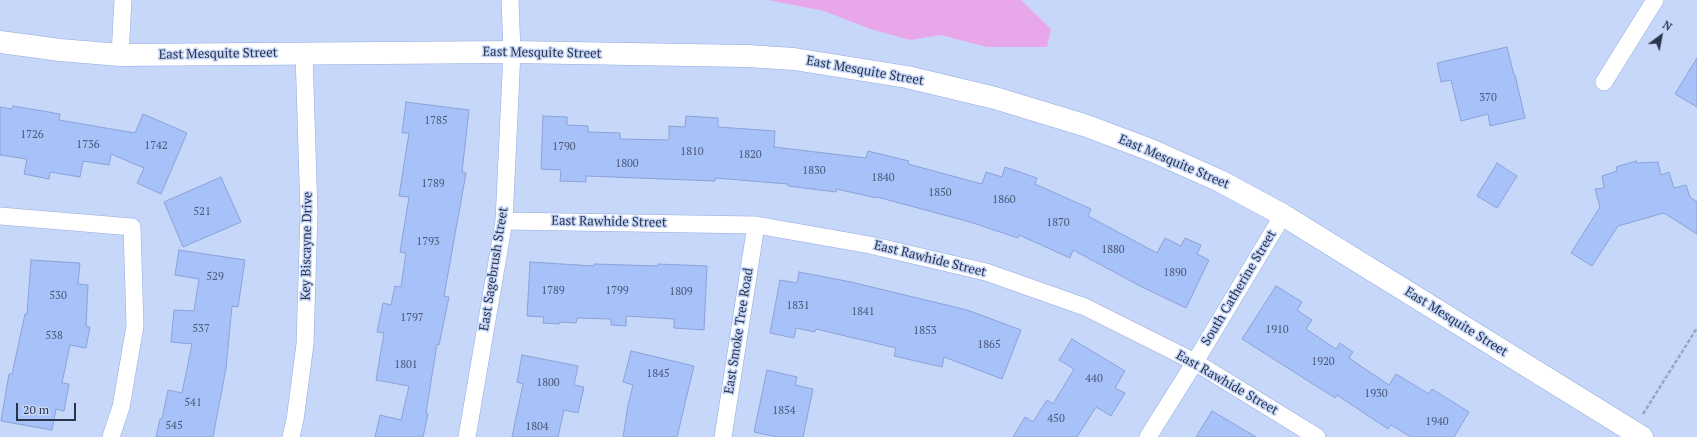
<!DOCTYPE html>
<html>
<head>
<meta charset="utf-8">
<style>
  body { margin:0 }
  #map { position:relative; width:1697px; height:437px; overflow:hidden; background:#c7d7f9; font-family:"PT Serif",serif }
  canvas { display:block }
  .north { position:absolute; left:1641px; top:16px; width:40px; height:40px; -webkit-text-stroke:3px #c7d7f9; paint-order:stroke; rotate:32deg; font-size:11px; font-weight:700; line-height:16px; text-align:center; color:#2a344a }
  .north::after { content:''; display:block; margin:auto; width:14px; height:18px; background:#2a344a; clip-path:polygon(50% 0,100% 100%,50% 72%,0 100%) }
  .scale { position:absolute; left:16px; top:403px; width:60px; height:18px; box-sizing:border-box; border:2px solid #2a344a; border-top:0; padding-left:5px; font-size:12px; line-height:14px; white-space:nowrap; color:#2a344a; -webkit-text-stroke:3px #c7d7f9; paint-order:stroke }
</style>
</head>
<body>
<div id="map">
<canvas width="1697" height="437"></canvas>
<div class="north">N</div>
<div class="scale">20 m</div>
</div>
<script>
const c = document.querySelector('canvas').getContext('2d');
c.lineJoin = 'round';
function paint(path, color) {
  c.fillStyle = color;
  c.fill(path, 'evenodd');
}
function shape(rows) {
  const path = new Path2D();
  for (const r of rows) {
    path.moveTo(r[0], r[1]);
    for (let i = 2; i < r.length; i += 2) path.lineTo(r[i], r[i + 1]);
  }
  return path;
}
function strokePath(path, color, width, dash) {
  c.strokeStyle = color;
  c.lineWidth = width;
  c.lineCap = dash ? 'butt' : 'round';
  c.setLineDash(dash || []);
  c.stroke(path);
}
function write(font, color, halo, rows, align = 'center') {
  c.font = font + ' "PT Serif",serif';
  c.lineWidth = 3;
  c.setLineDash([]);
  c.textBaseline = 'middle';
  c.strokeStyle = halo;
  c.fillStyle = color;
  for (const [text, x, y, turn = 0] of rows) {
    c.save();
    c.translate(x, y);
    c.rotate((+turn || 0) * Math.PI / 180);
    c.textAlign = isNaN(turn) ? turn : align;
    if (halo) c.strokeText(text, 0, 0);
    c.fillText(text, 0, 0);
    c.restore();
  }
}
const green = shape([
  [768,0,1021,0,1051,29,1047,47,987,47,941,35,910,40,870,29,824,11]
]);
const building = shape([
  [1507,47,1514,75,1515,75,1525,118,1490,126,1488,114,1461,121,1451,80,1441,82,1437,63,1507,47],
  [1697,58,1697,107,1675,94,1697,58],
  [406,102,469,110,462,172,466,173,444,296,449,297,439,345,437,344,426,413,428,414,423,437,375,437,380,415,401,420,409,386,376,380,384,333,377,332,383,303,391,305,395,286,401,287,406,253,400,252,409,197,399,196,409,133,402,133,406,102],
  [13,106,60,114,59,120,135,133,143,114,187,133,161,194,137,183,144,168,111,154,109,165,83,161,80,177,50,172,49,179,24,174,27,159,0,155,0,107,12,109,13,106],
  [543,116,567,117,567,125,588,126,588,132,620,133,620,139,669,140,669,126,685,127,686,116,718,118,718,127,775,131,774,147,866,158,868,151,909,161,908,164,982,184,986,172,1002,177,1005,167,1037,178,1035,184,1091,209,1088,216,1157,253,1165,238,1181,246,1185,238,1201,245,1197,254,1209,260,1186,308,1142,287,1073,250,1070,258,1019,235,1018,238,970,222,877,197,877,198,836,189,836,192,788,186,788,184,715,178,715,181,586,176,586,182,560,181,561,170,541,169,543,116],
  [1636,161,1636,163,1658,162,1661,175,1669,172,1674,188,1686,185,1690,197,1697,202,1697,234,1664,213,1618,226,1592,266,1571,253,1600,207,1595,189,1604,188,1602,176,1617,171,1616,167,1636,161],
  [1497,163,1517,176,1497,208,1477,196,1497,163],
  [221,177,241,222,183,247,164,202,221,177],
  [179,250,245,260,238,307,232,306,226,368,213,437,156,437,160,419,162,419,168,390,182,393,192,344,171,342,174,310,194,311,199,279,175,275,179,250],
  [31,260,80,263,78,284,88,285,86,326,90,327,86,348,70,345,62,383,69,384,64,411,56,409,52,430,1,421,9,374,12,374,25,314,27,314,31,260],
  [530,262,594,266,594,264,658,266,658,264,707,266,704,330,674,328,674,319,626,316,626,326,611,325,611,319,577,318,576,323,559,322,559,324,543,323,544,317,527,316,530,262],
  [799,272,851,282,967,310,1021,330,1002,379,944,357,942,367,894,356,896,348,816,329,815,332,796,328,794,338,770,333,780,280,797,283,799,272],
  [1276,286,1302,302,1297,310,1312,320,1306,329,1336,349,1340,343,1353,352,1349,358,1389,385,1396,374,1429,394,1432,389,1469,412,1454,437,1411,437,1391,425,1388,429,1337,395,1335,398,1242,339,1276,286],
  [1072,339,1125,371,1115,388,1125,393,1111,416,1096,407,1077,437,1013,437,1025,417,1033,422,1047,400,1053,404,1074,369,1059,360,1072,339],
  [631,351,694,366,677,437,623,437,628,405,633,385,623,382,631,351],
  [522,355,578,366,574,385,584,387,578,413,564,410,558,437,512,437,523,384,517,382,522,355],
  [767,370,797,377,795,385,813,389,803,437,777,437,754,432,767,370],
  [1212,411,1256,437,1196,437,1212,411]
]);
const path = shape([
  [1643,414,1697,328]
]);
const street = shape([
  [120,55,123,0],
  [1604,82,1655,0],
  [0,216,132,227,135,326,121,407,111,437],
  [504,221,756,225,870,245,986,272,1085,307,1195,362,1317,437],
  [291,437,295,420,305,344,309,213,304,53],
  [467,437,504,221,512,52,510,0],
  [723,437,756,225],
  [1148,437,1195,362,1283,215]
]);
const secondary = shape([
  [0,42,60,50,120,55,512,52,747,56,794,59,907,77,995,98,1087,126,1153,151,1220,181,1283,215,1642,437]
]);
const numberNames = [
  ["370",1488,98],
  ["1785",436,121],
  ["1726",32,135],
  ["1736",88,145],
  ["1742",156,146],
  ["1790",564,147],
  ["1810",692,152],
  ["1820",750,155],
  ["1800",627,164],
  ["1830",814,171],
  ["1840",883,178],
  ["1789",433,184],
  ["1850",940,193],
  ["1860",1004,200],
  ["521",202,212],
  ["1870",1058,223],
  ["1793",428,242],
  ["1880",1113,250],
  ["1890",1175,273],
  ["529",215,277],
  ["1789",553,291],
  ["1799",617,291],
  ["1809",681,292],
  ["530",58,296],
  ["1831",798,306],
  ["1841",863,312],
  ["1797",412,318],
  ["537",201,329],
  ["1910",1277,330],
  ["1853",925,331],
  ["538",54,336],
  ["1865",989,345],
  ["1920",1323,362],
  ["1801",406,365],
  ["1845",658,374],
  ["440",1094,379],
  ["1800",548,383],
  ["1930",1376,394],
  ["541",193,403],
  ["1854",784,411],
  ["450",1056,419],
  ["1940",1437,422],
  ["545",174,426],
  ["1804",537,427]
];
const streetNames = [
  ["East Mesquite Street",542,53,1],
  ["East Mesquite Street",218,54,-1],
  ["East Mesquite Street",865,71,10],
  ["East Mesquite Street",1174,162,23],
  ["East Rawhide Street",609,222,1],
  ["Key Biscayne Drive",307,246,-89],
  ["East Rawhide Street",930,259,14],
  ["East Sagebrush Street",494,269,-81],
  ["South Catherine Street",1239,288,-59],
  ["East Mesquite Street",1456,322,32],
  ["East Smoke Tree Road",739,331,-81],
  ["East Rawhide Street",1227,383,30]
];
paint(green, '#e9a7eb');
paint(building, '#a7c1f9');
strokePath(building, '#8aa2d8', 1);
strokePath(street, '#92aae1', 18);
strokePath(secondary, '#92aae1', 23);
strokePath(path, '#98a6c4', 2.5, [4, 2]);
strokePath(street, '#fff', 17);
strokePath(secondary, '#fff', 22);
write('11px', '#495776', null, numberNames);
write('13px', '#2a344a', '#c7d7f9', streetNames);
</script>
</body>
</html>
